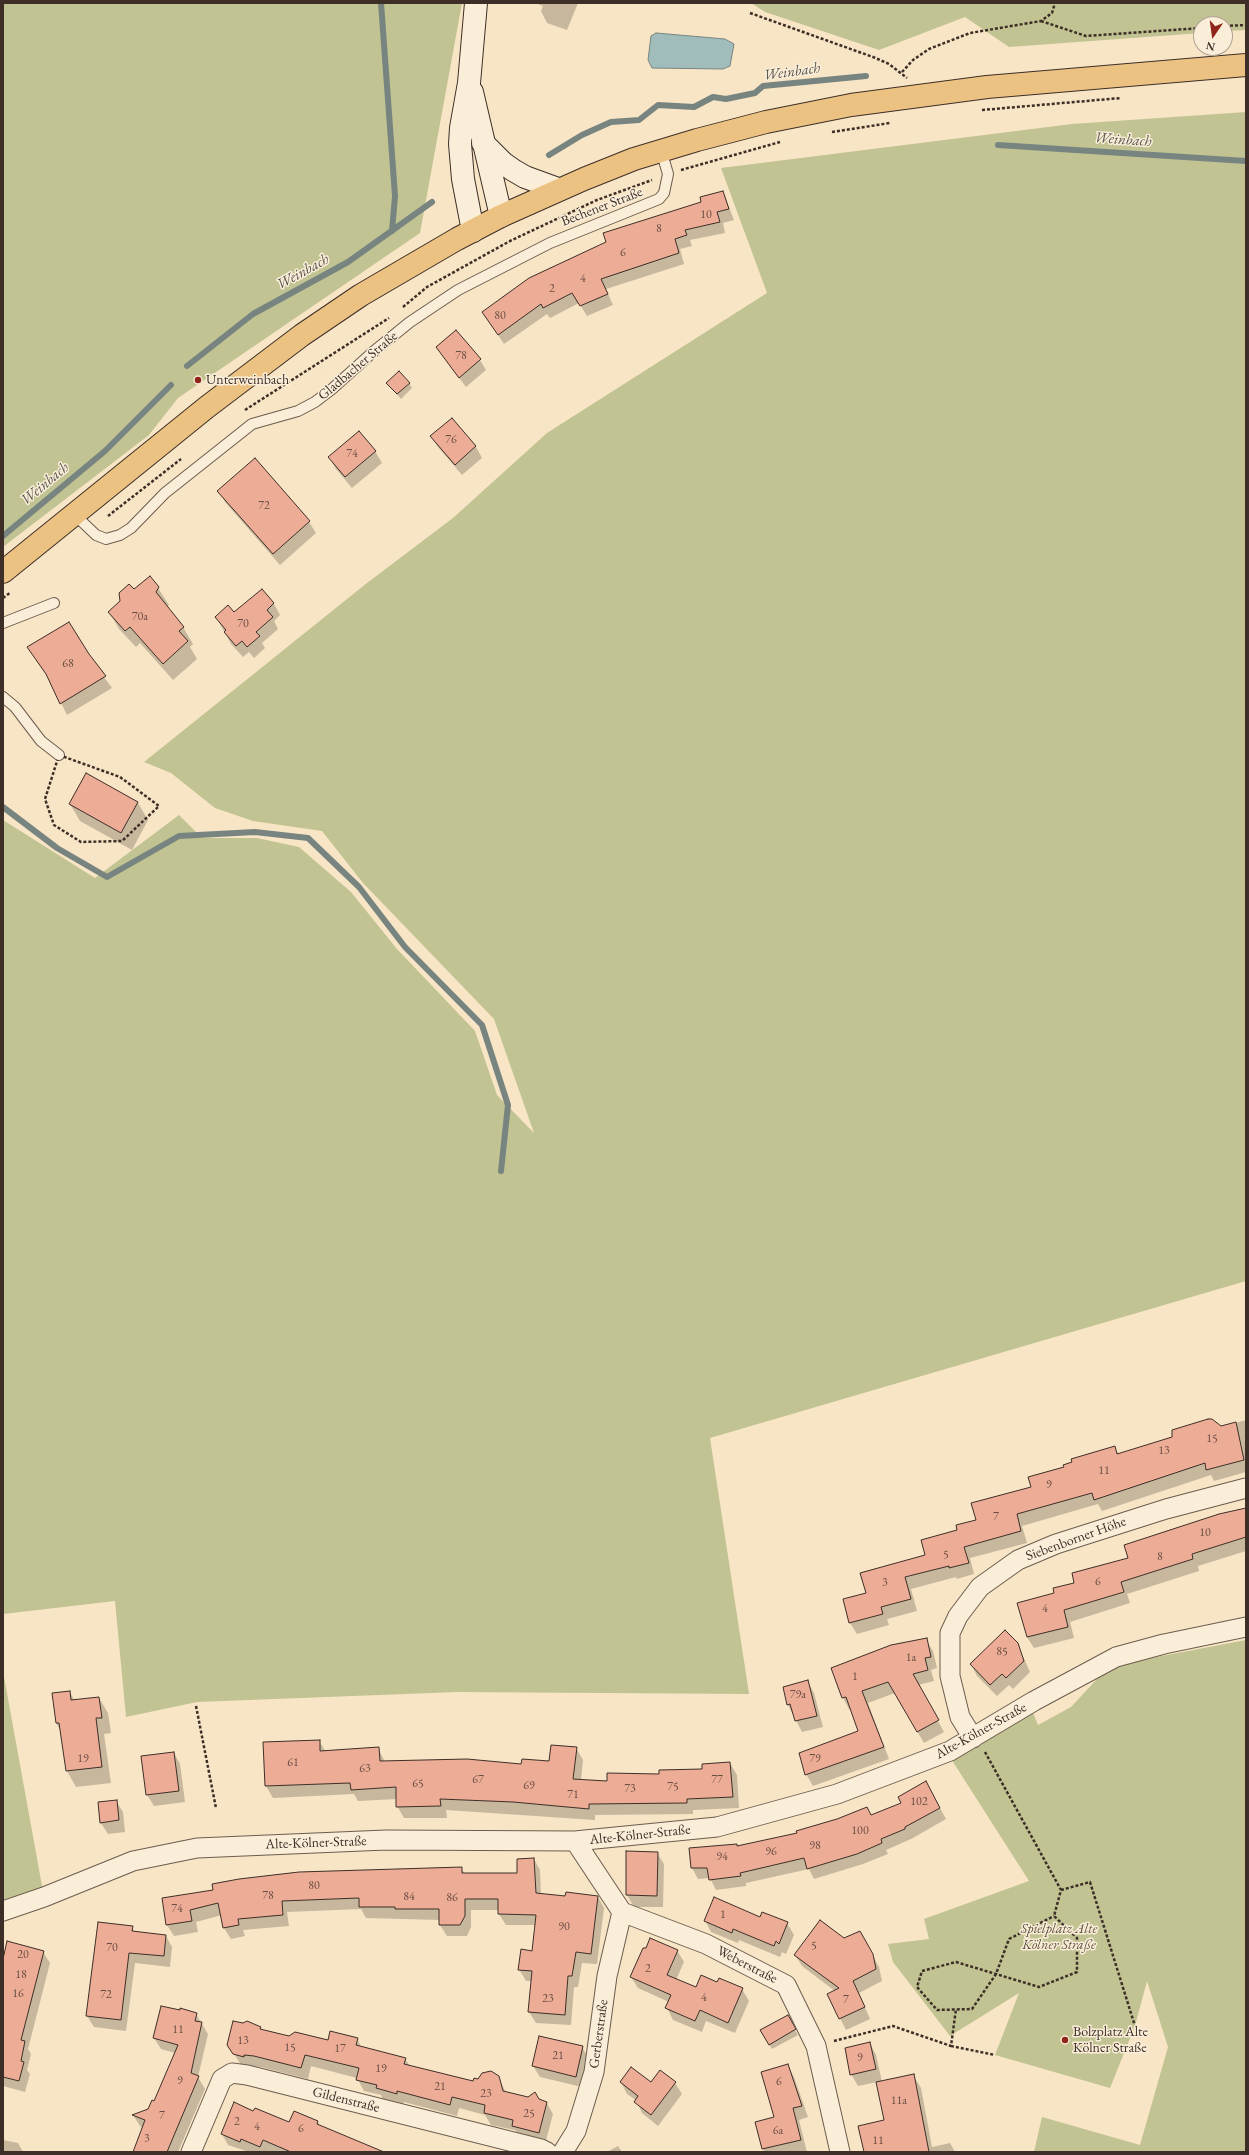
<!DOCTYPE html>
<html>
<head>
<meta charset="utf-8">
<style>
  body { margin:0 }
  #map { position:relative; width:1249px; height:2155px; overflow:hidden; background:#f8e5c5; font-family:"EB Garamond",serif }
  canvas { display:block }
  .frame { position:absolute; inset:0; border:4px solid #3d2e27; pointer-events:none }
  .north { position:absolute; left:1193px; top:16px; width:40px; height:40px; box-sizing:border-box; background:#faeed9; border:1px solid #aea192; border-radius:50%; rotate:193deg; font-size:11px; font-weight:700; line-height:16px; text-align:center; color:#3d2e27 }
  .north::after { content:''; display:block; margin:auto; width:14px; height:18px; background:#8f2418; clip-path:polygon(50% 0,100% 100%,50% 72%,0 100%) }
</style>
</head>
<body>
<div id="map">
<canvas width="1249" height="2155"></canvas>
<div class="frame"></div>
<div class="north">N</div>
</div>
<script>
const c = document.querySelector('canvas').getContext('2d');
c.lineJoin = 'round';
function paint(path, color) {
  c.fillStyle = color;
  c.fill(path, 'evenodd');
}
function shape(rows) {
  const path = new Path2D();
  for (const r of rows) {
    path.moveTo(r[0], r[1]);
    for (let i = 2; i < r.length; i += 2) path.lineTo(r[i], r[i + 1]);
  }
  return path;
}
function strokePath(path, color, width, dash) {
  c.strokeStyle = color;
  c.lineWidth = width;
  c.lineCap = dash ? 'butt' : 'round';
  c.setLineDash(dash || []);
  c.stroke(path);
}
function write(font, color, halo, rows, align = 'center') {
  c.font = font + ' "EB Garamond",serif';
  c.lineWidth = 3;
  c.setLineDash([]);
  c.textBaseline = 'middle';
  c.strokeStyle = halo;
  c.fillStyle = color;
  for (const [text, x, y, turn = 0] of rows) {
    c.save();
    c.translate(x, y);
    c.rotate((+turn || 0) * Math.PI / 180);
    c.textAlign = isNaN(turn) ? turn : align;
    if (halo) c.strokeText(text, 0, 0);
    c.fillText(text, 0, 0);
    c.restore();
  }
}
const green = shape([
  [3,3,462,3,420,233,178,398,149,435,3,547],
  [751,3,1246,3,1246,30,1225,31,1225,24,1201,24,1201,33,1009,47,965,17,879,50,765,12],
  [1246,112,1246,1281,710,1438,749,1694,457,1692,197,1702,126,1717,115,1601,3,1614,3,820,95,878,179,815,202,838,257,838,299,847,351,892,397,949,475,1031,497,1095,534,1133,494,1019,363,883,322,831,253,821,215,808,171,773,144,762,367,583,453,518,547,433,767,293,721,168,1072,124],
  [1246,1640,1246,2152,1034,2152,1042,2117,1140,2145,1168,2047,1147,1981,1135,2026,1110,2088,995,2055,1019,1993,950,2036,893,1962,888,1944,929,1939,924,1919,1029,1881,948,1754,1030,1705,1038,1725,1071,1707,1109,1666],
  [3,1671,44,1897,3,1911]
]);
const water = shape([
  [656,33,725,39,734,44,730,66,723,69,652,68,648,60,651,36,656,33]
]);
const shadow = shape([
  [535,3,578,3,567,30,547,23,541,11,543,6],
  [723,192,734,220,723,223,725,233,690,240,692,246,680,249,684,264,606,289,613,305,587,316,579,303,550,318,547,314,504,344,483,312],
  [437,348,480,360,486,370,466,387],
  [387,383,409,383,412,388,401,399],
  [452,419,476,447,482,458,462,475,438,447,431,436],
  [375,451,382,463,352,488,336,469,329,457],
  [255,459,309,522,316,533,280,565,225,502,219,491],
  [158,588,169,605,167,607,183,627,193,644,190,647,197,659,173,680,140,643,136,647,119,629,109,612,134,591],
  [261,590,274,604,280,615,274,621,278,629,262,643,265,648,254,658,249,652,243,657,231,644,216,617,234,614],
  [88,655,112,688,67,715,50,680,35,659],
  [86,775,138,803,148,820,132,850,80,821,70,804],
  [1246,1420,1246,1472,1214,1481,1211,1475,1102,1511,1098,1504,1022,1526,1027,1543,970,1558,974,1574,957,1579,956,1577,911,1589,917,1611,887,1619,889,1625,857,1634,850,1623,844,1600,867,1593,926,1556,959,1531,1065,1468,1115,1448,1119,1455],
  [1246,1508,1246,1551,1198,1566,1199,1571,1127,1594,1130,1603,1070,1622,1074,1638,1034,1648,1027,1637,1019,1603,1055,1594,1129,1558],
  [926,1640,933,1651,937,1668,931,1670,934,1681,918,1685,944,1732,924,1743,895,1693,868,1703,889,1759,813,1786,806,1774,860,1732,851,1709,849,1709,843,1698,832,1669],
  [1017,1643,1030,1672,1013,1689,1009,1685,997,1696,977,1676,971,1664],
  [808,1682,814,1693,823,1727,802,1732,788,1705],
  [70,1692,74,1700,99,1698,108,1713,111,1733,104,1734,111,1783,76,1787,67,1771,61,1731,56,1723],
  [319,1741,326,1752,378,1748,385,1762,522,1765,550,1762,576,1748,583,1760,581,1780,608,1783,703,1770,730,1763,737,1775,739,1808,693,1810,693,1814,595,1815,595,1820,446,1810,447,1818,404,1818,397,1806,397,1799,358,1801,354,1794,273,1798,266,1786,264,1743],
  [174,1753,180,1764,185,1802,154,1806,147,1795],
  [932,1793,946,1819,911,1839,886,1850,888,1854,863,1864,814,1879,809,1869,746,1883,746,1886,716,1890,710,1878,698,1879,692,1868,691,1849,738,1847,871,1816],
  [116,1801,123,1812,125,1832,108,1834,101,1823],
  [627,1852,657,1853,664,1864,663,1907,634,1907,627,1895],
  [534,1859,540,1870,541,1895,566,1898,598,1897,604,1908,597,1964,582,1963,578,1987,574,1987,571,2025,536,2023,529,2012,532,1981,526,1981,519,1969,532,1952,536,1925,506,1925,499,1914,499,1910,471,1910,471,1927,467,1936,447,1936,440,1925,440,1920,366,1918,361,1909,287,1912,289,1926,243,1930,245,1936,231,1939,224,1928,222,1915,196,1922,198,1932,174,1936,167,1925,163,1899,461,1868,465,1874,518,1874],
  [760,1918,787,1923,794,1935,786,1954,782,1952,780,1957,739,1940,738,1943,711,1932,705,1920],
  [132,1927,135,1933,166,1936,172,1947,170,1967,135,1963,126,2031,94,2027,87,2016],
  [860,1932,879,1967,882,1981,859,1993,870,2019,846,2030,840,2018,835,1991,802,1966,795,1955,844,1940],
  [677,1950,684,1962,676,1980,696,1989,717,1984,742,1989,749,2001,735,2033,706,2021,702,2032,673,2020,667,2008,669,2002,638,1988,631,1977],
  [43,1952,50,1963,28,2049,31,2054,27,2070,30,2074,25,2092,3,2086,3,1963],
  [196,2014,208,2034,198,2077,205,2089,178,2152,133,2152,143,2128,140,2126,133,2115,149,2110,155,2102,175,2053,161,2049,154,2038],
  [787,2016,798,2035,772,2049,761,2031],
  [260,2028,262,2031,289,2037,328,2041,357,2039,362,2048,405,2059,410,2066,474,2082,498,2076,506,2093,546,2102,553,2114,545,2144,520,2137,515,2130,491,2125,485,2115,459,2108,457,2116,404,2102,403,2105,383,2100,381,2095,364,2091,357,2078,311,2066,308,2079,261,2067,250,2066,250,2068,241,2065,228,2044],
  [870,2043,876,2055,882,2082,913,2075,921,2088,932,2147,950,2143,955,2152,865,2152,885,2121,877,2082,858,2086,851,2074],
  [582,2047,589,2059,582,2087,540,2077,533,2066],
  [788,2066,794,2077,808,2117,799,2120,807,2152,765,2152,763,2149,776,2118],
  [621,2082,675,2083,682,2094,658,2126,642,2113,636,2100,627,2094],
  [254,2112,290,2123,295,2112,318,2122,320,2126,377,2152,249,2152,228,2145,222,2134],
  [3,2140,18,2143,23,2152,3,2152],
  [618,2146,622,2152,607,2152]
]);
const stream = shape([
  [381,3,395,196,392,231],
  [998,145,1246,161],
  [549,155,582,135,611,122,639,120,658,105,694,107,713,97,726,99,755,93,763,86,866,76],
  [187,366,253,314,348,262,432,202],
  [3,536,105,451,171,385],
  [3,807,57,848,107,877,179,836,255,832,308,838,359,887,405,947,482,1025,508,1105,501,1171]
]);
const building = shape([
  [723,191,729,209,717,212,720,222,685,230,687,235,675,239,679,253,601,279,608,294,580,306,572,293,543,308,541,304,498,335,482,312,529,278,606,242,603,233,701,202,700,197,723,191],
  [456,330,481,359,459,378,436,347,456,330],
  [399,371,410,383,397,394,386,383,399,371],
  [452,418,476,446,455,465,430,436,452,418],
  [359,431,376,451,345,477,328,457,359,431],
  [255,458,310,521,273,554,217,491,255,458],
  [150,576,159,587,156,592,184,627,179,631,188,641,163,664,130,627,125,631,108,612,120,601,119,593,129,584,134,589,150,576],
  [262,589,274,603,267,610,273,617,256,632,260,636,247,647,242,641,236,646,224,632,226,630,215,617,228,605,234,612,262,589],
  [69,622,89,654,106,676,60,704,46,674,27,647,69,622],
  [86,773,138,802,121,833,69,804,86,773],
  [1208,1419,1212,1419,1221,1426,1236,1422,1244,1460,1206,1470,1205,1463,1094,1500,1092,1493,1017,1514,1021,1531,964,1547,969,1563,949,1568,949,1566,905,1577,911,1599,881,1607,883,1614,849,1623,843,1599,866,1593,860,1573,925,1555,921,1540,957,1530,956,1525,976,1520,971,1503,1031,1487,1028,1477,1064,1467,1063,1465,1072,1462,1071,1459,1115,1446,1117,1454,1172,1437,1172,1430,1208,1419],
  [1246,1508,1246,1537,1192,1554,1193,1559,1121,1582,1124,1592,1064,1610,1068,1627,1027,1637,1017,1603,1054,1593,1053,1588,1074,1583,1072,1573,1128,1558,1124,1545,1219,1514,1246,1508],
  [1005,1630,1018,1643,1024,1661,1006,1678,1002,1674,990,1685,970,1664,1005,1630],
  [927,1638,931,1657,925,1658,928,1670,913,1674,939,1720,917,1732,888,1682,862,1691,884,1747,805,1775,799,1753,858,1731,846,1697,842,1698,831,1668,891,1645,927,1638],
  [808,1680,817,1716,795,1721,790,1704,787,1705,783,1687,808,1680],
  [70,1691,71,1700,99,1697,102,1718,96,1718,102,1767,66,1771,59,1723,56,1723,52,1693,70,1691],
  [320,1740,320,1751,379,1747,380,1761,467,1759,521,1764,522,1759,549,1761,551,1745,577,1747,573,1779,607,1781,607,1773,659,1774,659,1770,702,1769,702,1764,730,1762,733,1797,687,1799,687,1803,589,1804,589,1809,513,1802,440,1799,441,1806,396,1807,396,1787,351,1790,350,1783,265,1786,263,1742,320,1740],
  [174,1752,179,1791,146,1795,141,1756,174,1752],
  [926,1781,940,1808,905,1827,905,1829,881,1839,882,1843,857,1854,807,1869,804,1858,740,1873,741,1876,709,1880,707,1868,691,1868,689,1848,737,1844,737,1846,797,1833,796,1831,837,1819,867,1807,871,1815,901,1803,898,1797,926,1781],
  [117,1800,119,1820,100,1823,98,1802,117,1800],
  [626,1851,658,1852,657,1896,626,1895,626,1851],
  [534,1858,536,1893,565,1896,566,1892,598,1896,591,1954,576,1952,572,1976,568,1976,565,2015,528,2012,532,1971,518,1970,521,1949,532,1951,536,1915,498,1914,498,1899,465,1899,465,1916,460,1925,439,1925,439,1909,395,1909,395,1907,359,1907,359,1898,282,1901,283,1915,238,1919,239,1925,223,1928,218,1903,190,1910,192,1921,166,1925,162,1898,213,1890,212,1884,239,1879,299,1872,462,1867,462,1873,517,1873,517,1859,534,1858],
  [714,1897,760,1917,762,1912,788,1922,779,1944,776,1941,774,1946,733,1929,732,1933,704,1921,714,1897],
  [820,1920,844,1938,860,1931,873,1954,876,1969,853,1981,865,2007,839,2019,827,1994,839,1988,794,1955,820,1920],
  [98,1922,133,1926,132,1931,166,1935,164,1956,129,1953,121,2020,86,2016,98,1922],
  [650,1938,678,1950,667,1975,696,1987,701,1975,717,1982,719,1978,743,1988,728,2023,700,2010,695,2021,665,2008,671,1995,630,1977,643,1948,646,1948,650,1938],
  [7,1941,44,1951,21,2040,25,2041,21,2061,24,2062,19,2081,3,2077,3,1959,7,1941],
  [161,2006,180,2010,180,2008,197,2013,195,2021,202,2022,191,2073,199,2076,167,2152,133,2152,145,2120,132,2115,148,2109,152,2100,154,2101,178,2045,153,2038,161,2006],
  [788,2015,796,2029,769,2045,760,2030,788,2015],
  [233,2021,243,2023,247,2021,261,2027,260,2029,289,2036,295,2032,328,2040,330,2031,358,2038,356,2045,406,2058,404,2064,473,2081,474,2078,478,2079,482,2073,491,2071,499,2076,503,2091,528,2097,535,2092,539,2099,547,2102,539,2133,512,2126,513,2120,484,2113,485,2105,452,2097,450,2105,397,2091,397,2094,376,2088,377,2085,356,2080,359,2068,305,2055,301,2068,254,2056,244,2055,244,2057,233,2054,227,2045,233,2021],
  [539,2036,583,2046,576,2077,532,2066,539,2036],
  [870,2042,876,2069,850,2075,845,2048,870,2042],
  [788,2064,802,2106,793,2108,801,2140,762,2149,755,2122,774,2117,761,2072,788,2064],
  [631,2067,651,2082,660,2070,676,2082,651,2115,634,2102,638,2096,620,2082,631,2067],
  [914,2074,929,2152,864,2152,858,2126,884,2120,876,2082,914,2074],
  [234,2102,253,2111,255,2108,289,2122,294,2111,318,2121,317,2124,384,2152,291,2152,263,2140,260,2147,241,2139,240,2142,221,2134,234,2102]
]);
const path = shape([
  [750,13,873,57,889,64,907,78],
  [1041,21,1086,36,1201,28],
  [1225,26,1246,25],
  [902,72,913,60,929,49,970,33,1041,21,1052,13,1055,3],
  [982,110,1121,98],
  [832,132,890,123],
  [681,170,780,142],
  [403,307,427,287,510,241,597,200,652,180],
  [245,410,389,318],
  [108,516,181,459],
  [3,598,11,592],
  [59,755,120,777,159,806,122,841,81,842,54,825,45,799,59,755],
  [196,1706,216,1808],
  [985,1752,1061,1890,1054,1916,1077,1938,1077,1972,1039,1987,996,1974,956,1962,922,1971,917,1987,937,2010,972,2009,996,1974,1009,1939,1054,1916],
  [1061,1890,1090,1882,1135,2026],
  [834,2041,893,2026,951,2046,956,2009],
  [951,2046,995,2055]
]);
const service = shape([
  [75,515,96,535,106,539,120,535,131,528,165,493,252,424,298,411,315,402,332,389,373,352,410,322,458,290,550,243,659,199,664,193,668,174,661,150],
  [3,623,54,603],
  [3,697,15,707,41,741,59,755]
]);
const minor = shape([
  [973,1738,960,1717,950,1676,950,1633,958,1616,980,1587,1018,1560,1056,1544,1166,1509,1246,1488],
  [575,1841,622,1912,706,1944,786,1985,816,2046,840,2152],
  [3,1911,44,1897,133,1861,197,1848,386,1840,575,1841,717,1827,837,1794,950,1751,1034,1701,1116,1657,1164,1644,1246,1627],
  [191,2152,222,2079,232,2073,247,2075,541,2149,547,2152],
  [563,2152,576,2131,594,2072,607,1976,622,1912]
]);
const secondary = shape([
  [472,92,501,216],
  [483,143,503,163,513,170,525,177,558,189],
  [473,231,463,179,460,144,461,128,469,83,476,3]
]);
const primary = shape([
  [3,572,207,407,302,335,361,295,457,239,501,216,584,179,634,159,697,140,766,122,851,105,987,87,1246,65]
]);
const markers = [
  [198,380,4,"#8f2418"],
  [1065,2040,4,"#8f2418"]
];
const numberNames = [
  ["10",706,215],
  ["8",659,229],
  ["6",623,253],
  ["4",583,279],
  ["2",552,289],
  ["80",500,316],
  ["78",461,356],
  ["76",451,440],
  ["74",352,454],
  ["72",264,506],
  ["70a",140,617],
  ["70",243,624],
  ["68",68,664],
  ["15",1212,1439],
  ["13",1164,1451],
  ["11",1104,1471],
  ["9",1049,1485],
  ["7",996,1517],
  ["10",1205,1533],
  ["5",946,1555],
  ["8",1160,1557],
  ["6",1098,1582],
  ["3",885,1583],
  ["4",1045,1609],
  ["85",1002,1652],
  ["1a",911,1658],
  ["1",855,1677],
  ["79a",798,1695],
  ["19",83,1759],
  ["79",815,1759],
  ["61",293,1763],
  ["63",365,1769],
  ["67",478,1780],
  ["77",717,1780],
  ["65",418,1784],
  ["69",529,1786],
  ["75",673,1787],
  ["73",630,1789],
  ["71",573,1795],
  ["102",919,1802],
  ["100",860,1831],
  ["98",815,1846],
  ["96",771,1852],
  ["94",722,1857],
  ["80",314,1886],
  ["78",268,1896],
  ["84",409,1897],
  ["86",452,1898],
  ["74",177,1909],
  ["1",723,1915],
  ["90",564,1927],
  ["5",814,1946],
  ["70",112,1948],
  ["20",23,1955],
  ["2",648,1969],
  ["18",21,1975],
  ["16",18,1994],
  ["72",106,1995],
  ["4",704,1998],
  ["23",548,1999],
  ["7",846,2000],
  ["11",178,2030],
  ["13",243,2041],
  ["15",290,2048],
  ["17",340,2049],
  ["21",558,2056],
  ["9",860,2058],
  ["19",381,2069],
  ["9",180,2081],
  ["6",779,2082],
  ["21",440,2087],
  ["23",486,2094],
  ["11a",899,2101],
  ["25",529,2114],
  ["7",162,2116],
  ["2",237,2122],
  ["4",257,2127],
  ["6",301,2129],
  ["6a",778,2131],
  ["3",147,2139],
  ["11",878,2141]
];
const streetNames = [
  ["Bechener Straße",602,207,-21],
  ["Gladbacher Straße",358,366,-40],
  ["Siebenborner Höhe",1076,1539,-20],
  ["Alte-Kölner-Straße",981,1731,-29],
  ["Alte-Kölner-Straße",640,1835,-6],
  ["Alte-Kölner-Straße",316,1843,-2],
  ["Weberstraße",747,1965,27],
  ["Gerberstraße",599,2034,-82],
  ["Gildenstraße",346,2100,14]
];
const poiNames = [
  ["Unterweinbach",206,380],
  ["Bolzplatz Alte",1073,2032],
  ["Kölner Straße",1073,2048]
];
const parkNames = [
  ["Spielplatz Alte",1059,1929],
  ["Kölner Straße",1059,1945]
];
const waterNames = [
  ["Weinbach",792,72,-8],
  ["Weinbach",1123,140,4],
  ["Weinbach",303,272,-29],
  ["Weinbach",45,484,-40]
];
paint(green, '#c1c392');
paint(water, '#a0bdbc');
strokePath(water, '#788480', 1);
paint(shadow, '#0003');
strokePath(stream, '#788480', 6);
paint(building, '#edac96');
strokePath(building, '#3d2e27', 1);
strokePath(service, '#6c5c4e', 12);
strokePath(minor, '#6c5c4e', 21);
strokePath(secondary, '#3d2e27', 24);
strokePath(primary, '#3d2e27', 24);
strokePath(path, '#3d2e27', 2.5, [3, 2]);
strokePath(service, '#faeed9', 10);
strokePath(minor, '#faeed9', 19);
strokePath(secondary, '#faeed9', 22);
strokePath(primary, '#ecc282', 22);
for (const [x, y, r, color] of markers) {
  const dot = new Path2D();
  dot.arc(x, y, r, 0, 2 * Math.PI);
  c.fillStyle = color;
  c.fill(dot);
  strokePath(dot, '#faeed9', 1.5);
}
write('12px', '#694e43', null, numberNames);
write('14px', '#3d2e27', '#faeed9', streetNames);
write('14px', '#3d2e27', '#faeed9', poiNames, 'left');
write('italic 14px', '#5e5342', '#faeed9', parkNames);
write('italic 15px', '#56524c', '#faeed9', waterNames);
</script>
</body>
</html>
